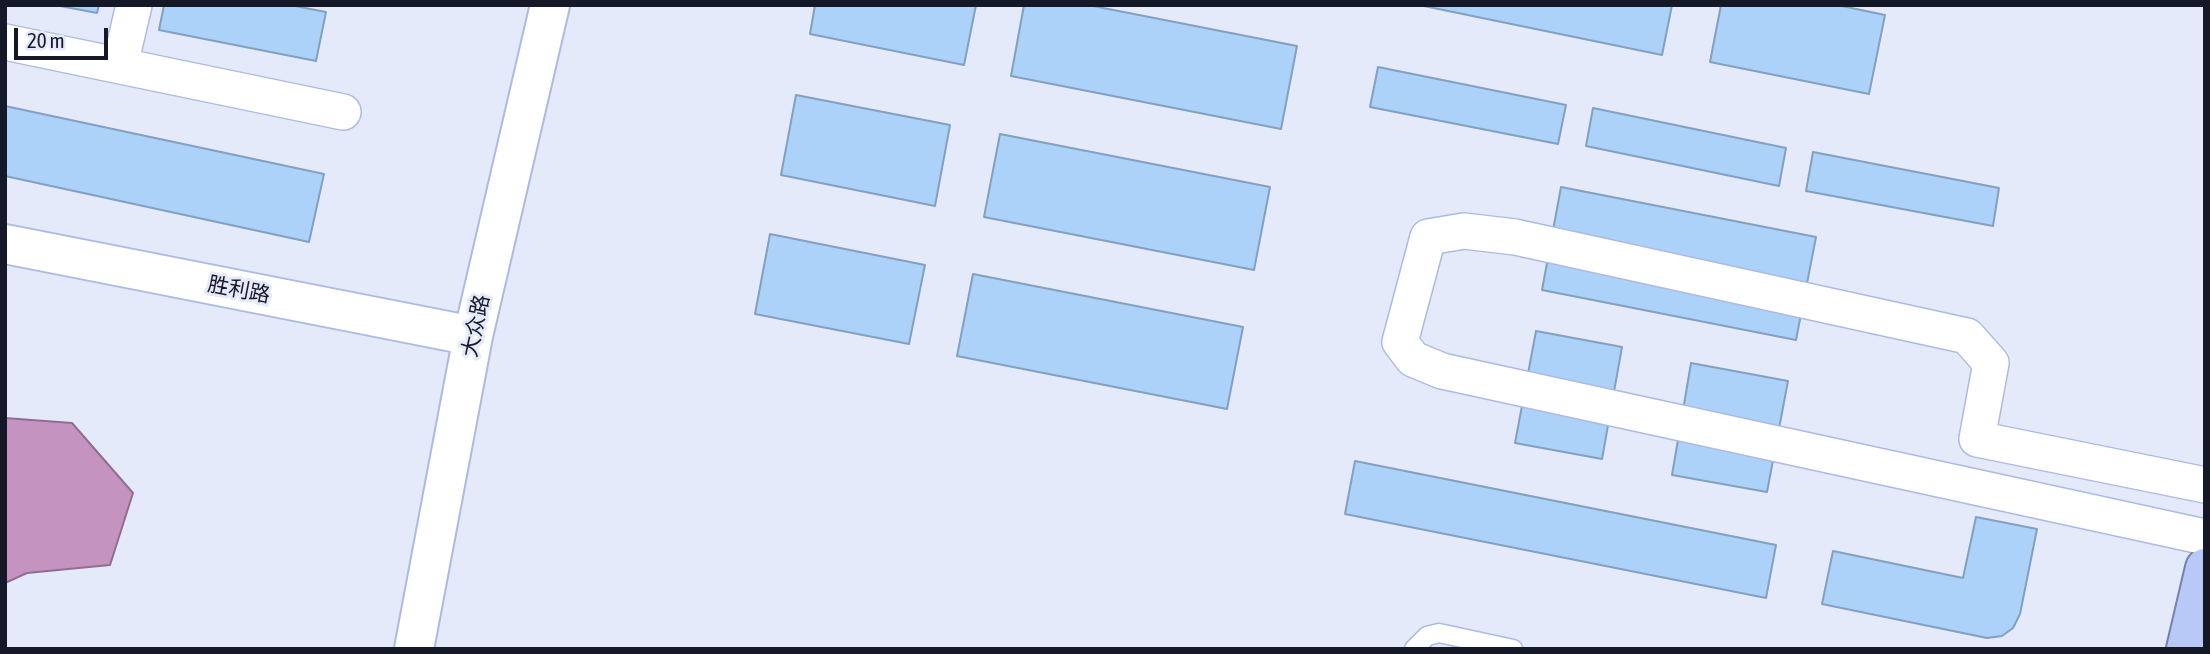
<!DOCTYPE html>
<html>
<head>
<meta charset="utf-8">
<style>
  body { margin:0 }
  #map { position:relative; width:2210px; height:654px; overflow:hidden; background:#e4eafa; font-family:"Asap Condensed",sans-serif }
  canvas { display:block }
  .frame { position:absolute; inset:0; border:7px solid #151927; pointer-events:none }
  .scale { position:absolute; left:14px; top:28px; width:94px; height:32px; box-sizing:border-box; border:4px solid #151927; border-top:0; padding-left:9px; font-size:21px; line-height:24px; white-space:nowrap; color:#151927; -webkit-text-stroke:5px #e4eafa; paint-order:stroke }
</style>
</head>
<body>
<div id="map">
<canvas width="2210" height="654"></canvas>
<div class="frame"></div>
<div class="scale">20 m</div>
</div>
<script>
const c = document.querySelector('canvas').getContext('2d');
c.lineJoin = 'round';
function paint(path, color) {
  c.fillStyle = color;
  c.fill(path, 'evenodd');
}
function shape(rows) {
  const path = new Path2D();
  for (const r of rows) {
    path.moveTo(r[0], r[1]);
    for (let i = 2; i < r.length; i += 2) path.lineTo(r[i], r[i + 1]);
  }
  return path;
}
function strokePath(path, color, width, dash) {
  c.strokeStyle = color;
  c.lineWidth = width;
  c.lineCap = dash ? 'butt' : 'round';
  c.setLineDash(dash || []);
  c.stroke(path);
}
function write(font, color, halo, rows, align = 'center') {
  c.font = font + ' "Asap Condensed","Noto Sans SC",sans-serif';
  c.lineWidth = 6;
  c.setLineDash([]);
  c.textBaseline = 'middle';
  c.strokeStyle = halo;
  c.fillStyle = color;
  for (const [text, x, y, turn = 0] of rows) {
    c.save();
    c.translate(x, y);
    c.rotate((+turn || 0) * Math.PI / 180);
    c.textAlign = isNaN(turn) ? turn : align;
    if (halo) c.strokeText(text, 0, 0);
    c.fillText(text, 0, 0);
    c.restore();
  }
}
const water = shape([
  [5,418,72,423,133,493,110,565,27,573,5,583,5,418]
]);
const building = shape([
  [55,5,99,5,97,13,55,5],
  [164,5,290,5,326,12,316,61,159,30,164,5],
  [815,5,976,5,964,65,810,34,815,5],
  [1024,5,1088,5,1297,46,1281,129,1011,76,1024,5],
  [1419,5,1672,5,1662,55,1419,5],
  [1721,5,1837,5,1885,15,1869,94,1710,62,1721,5],
  [1378,67,1566,105,1558,144,1370,107,1378,67],
  [796,95,950,125,935,206,781,175,796,95],
  [5,106,324,174,309,242,5,176,5,106],
  [1593,108,1786,148,1779,186,1586,146,1593,108],
  [1000,134,1270,187,1254,270,984,217,1000,134],
  [1813,152,1999,188,1993,226,1806,191,1813,152],
  [1561,187,1816,237,1796,340,1542,290,1561,187],
  [770,234,925,265,909,344,755,314,770,234],
  [973,274,1243,327,1227,409,957,356,973,274],
  [1536,331,1622,347,1602,459,1515,443,1536,331],
  [1691,363,1788,381,1767,492,1672,475,1691,363],
  [1355,461,1776,545,1766,598,1345,514,1355,461],
  [1976,517,2037,529,2020,614,2013,628,2002,636,1987,638,1822,604,1833,551,1963,578,1976,517]
]);
const service = shape([
  [1414,649,1427,636,1439,633,1513,649]
]);
const minor = shape([
  [5,42,343,112],
  [120,65,134,5],
  [2205,485,1977,439,1991,363,1967,336,1515,237,1464,231,1428,237,1400,342,1413,359,1442,371,2205,537]
]);
const tertiary = shape([
  [5,244,473,336],
  [414,649,473,336,550,5]
]);
const trunk = shape([
  [2186,649,2205,568]
]);
const streetNames = [
  ["胜利路",239,290,11],
  ["大众路",476,326,-78]
];
paint(water, '#c593c0');
strokePath(water, '#906e92', 2);
paint(building, '#acd2f9');
strokePath(building, '#83a0bf', 2);
strokePath(service, '#adbbe0', 21);
strokePath(minor, '#adbbe0', 38);
strokePath(tertiary, '#adbbe0', 42);
strokePath(trunk, '#7482ad', 42);
strokePath(service, '#fff', 18);
strokePath(minor, '#fff', 35);
strokePath(tertiary, '#fff', 38);
strokePath(trunk, '#b8c8f7', 38);
write('21px', '#151927', '#e4eafa', streetNames);
</script>
</body>
</html>
